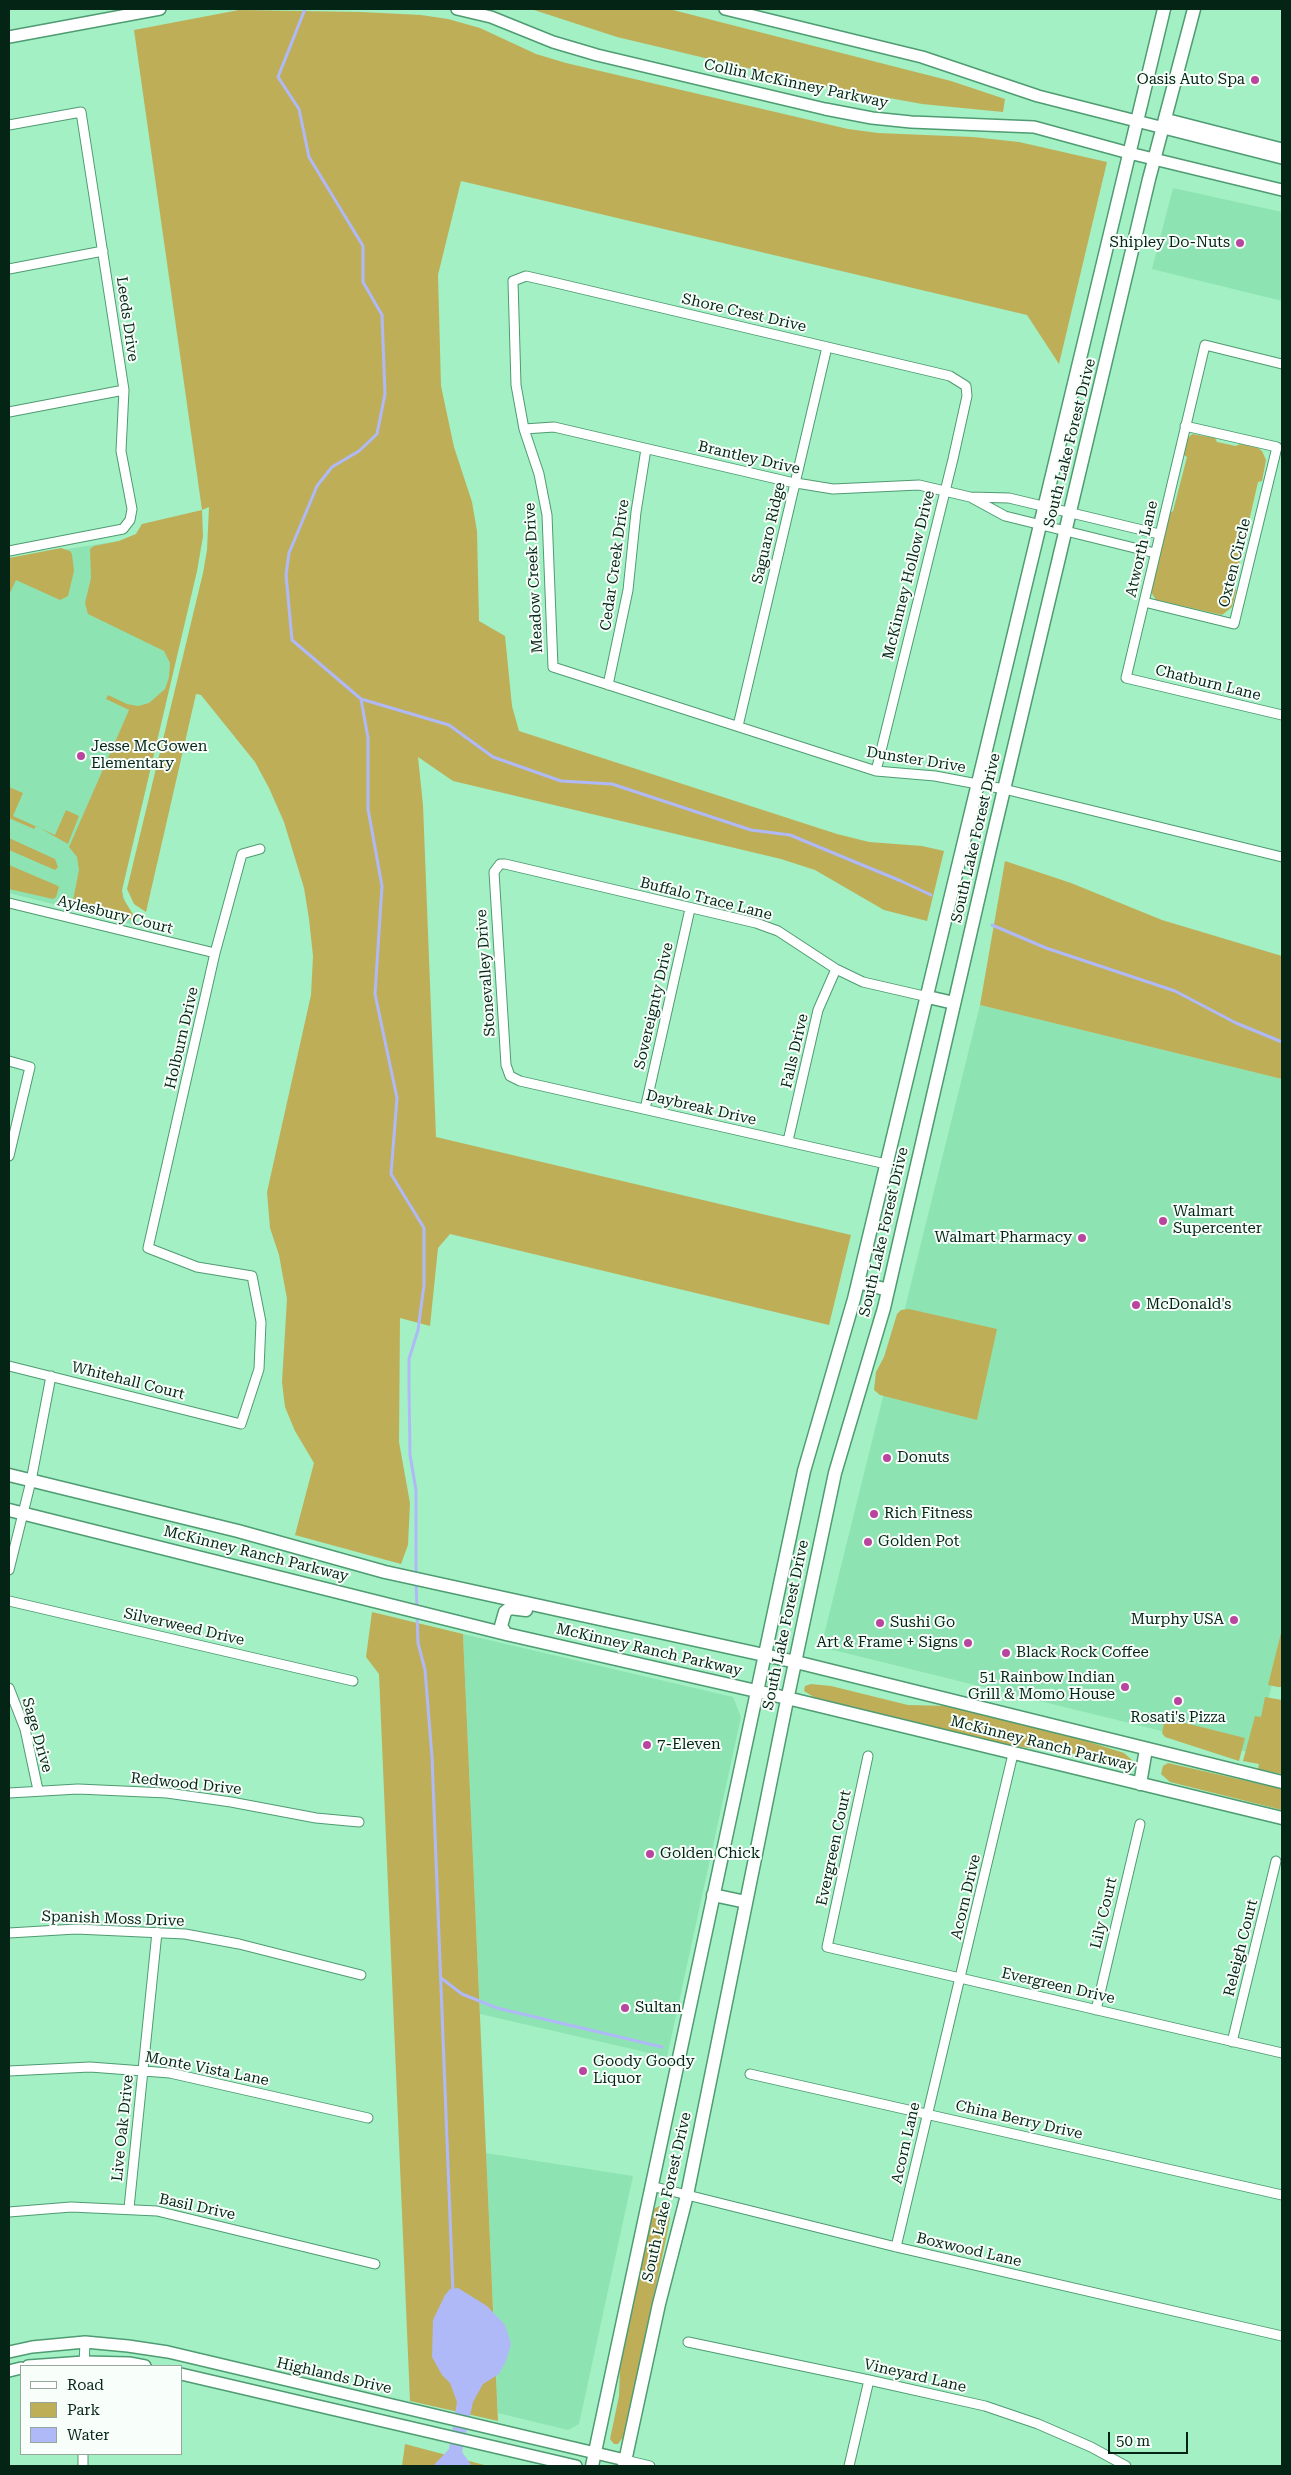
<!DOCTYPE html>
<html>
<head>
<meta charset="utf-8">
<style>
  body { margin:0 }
  #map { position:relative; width:1291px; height:2475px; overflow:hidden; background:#a2f0c3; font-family:"Roboto Serif",serif }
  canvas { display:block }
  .frame { position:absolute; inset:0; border:10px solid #042515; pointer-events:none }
  .legend { position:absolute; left:20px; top:2365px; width:162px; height:90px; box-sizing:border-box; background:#f8fffa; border:1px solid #96a89e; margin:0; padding:6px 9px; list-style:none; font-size:15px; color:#042515 }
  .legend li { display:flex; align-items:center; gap:10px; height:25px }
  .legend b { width:25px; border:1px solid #96a89e }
  .scale { position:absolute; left:1108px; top:2432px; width:80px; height:22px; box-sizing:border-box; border:2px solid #042515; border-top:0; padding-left:6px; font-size:15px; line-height:18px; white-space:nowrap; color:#042515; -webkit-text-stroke:4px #f8fffa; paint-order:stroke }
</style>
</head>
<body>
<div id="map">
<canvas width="1291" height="2475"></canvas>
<div class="frame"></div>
<ul class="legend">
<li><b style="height:6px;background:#fff"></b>Road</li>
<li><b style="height:14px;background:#bfae58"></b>Park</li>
<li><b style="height:14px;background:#b0b9f7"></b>Water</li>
</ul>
<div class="scale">50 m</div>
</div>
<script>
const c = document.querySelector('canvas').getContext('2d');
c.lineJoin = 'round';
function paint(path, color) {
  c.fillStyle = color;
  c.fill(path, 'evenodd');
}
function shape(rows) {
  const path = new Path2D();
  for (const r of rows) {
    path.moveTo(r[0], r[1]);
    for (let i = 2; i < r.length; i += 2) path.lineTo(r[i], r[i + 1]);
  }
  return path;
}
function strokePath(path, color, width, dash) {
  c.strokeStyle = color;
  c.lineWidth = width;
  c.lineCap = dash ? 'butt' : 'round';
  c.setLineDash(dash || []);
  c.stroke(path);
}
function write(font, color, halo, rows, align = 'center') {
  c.font = font + ' "Roboto Serif",serif';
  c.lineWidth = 4;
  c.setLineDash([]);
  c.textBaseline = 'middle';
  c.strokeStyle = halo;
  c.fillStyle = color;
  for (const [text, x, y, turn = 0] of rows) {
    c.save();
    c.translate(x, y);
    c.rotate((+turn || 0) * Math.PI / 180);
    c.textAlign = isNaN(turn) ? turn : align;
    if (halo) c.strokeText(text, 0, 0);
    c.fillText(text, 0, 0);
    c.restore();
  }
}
const built = shape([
  [1173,188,1282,212,1282,301,1152,269],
  [142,524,203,536,197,571,122,890,126,905,143,927,9,893,9,558,119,541,136,534],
  [980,1005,1282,1079,1282,1644,1255,1754,821,1647],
  [463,1634,733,1697,741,1717,667,2057,480,2014],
  [486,2153,633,2176,579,2424,568,2430,498,2413]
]);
const green = shape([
  [531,9,669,9,951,81,1005,99,1003,112,922,104,818,85,617,37],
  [239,10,362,12,421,15,448,19,480,28,536,54,566,63,848,129,878,133,973,137,1019,142,1107,162,1059,364,1027,315,461,181,438,275,441,386,454,447,472,502,477,531,479,621,505,636,512,706,519,731,837,834,869,842,922,846,944,851,927,921,884,910,815,870,781,859,453,781,418,757,423,805,436,1137,851,1235,829,1325,450,1234,438,1248,430,1326,400,1318,399,1442,410,1503,408,1545,401,1564,295,1535,314,1463,295,1431,285,1407,282,1382,287,1299,279,1255,270,1228,267,1192,311,995,313,956,309,919,304,888,284,822,269,788,255,762,201,695,196,694,146,912,134,904,127,889,203,573,207,550,209,507,202,510,203,536,197,571,122,890,123,898,137,921,82,908,73,900,79,870,77,857,69,847,129,710,106,699,108,695,127,704,138,706,149,703,165,689,169,677,170,663,164,651,88,614,85,603,91,578,90,549,94,546,119,541,136,534,142,524,202,510,134,30],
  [1192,434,1215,438,1217,442,1236,446,1240,444,1258,448,1262,451,1266,460,1262,481,1258,482,1234,586,1236,590,1232,607,1222,615,1156,600,1151,592,1170,513,1173,511,1187,457,1184,455,1187,439],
  [61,548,70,551,72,554,74,571,68,596,60,600,16,580,9,595,9,558],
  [9,787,23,793,13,816,55,835,66,810,79,816,68,844,36,826,34,829,9,818],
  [9,838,55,859,58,867,55,870,9,850],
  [1005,861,1071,883,1162,920,1282,956,1282,1079,980,1005],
  [9,865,56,885,59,887,56,897,53,899,9,889],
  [909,1309,997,1329,977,1420,880,1395,874,1390,876,1372,884,1357,897,1314,901,1310],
  [372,1612,463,1634,498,2421,410,2401,379,1674,366,1657],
  [1282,1629,1282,1687,1278,1687,1268,1685],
  [811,1684,831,1686,908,1705,951,1706,1055,1731,1124,1753,1133,1761,1124,1764,1109,1763,1075,1754,1007,1745,817,1699,804,1691,805,1686],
  [1265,1697,1282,1700,1282,1774,1258,1769,1259,1764,1243,1761,1255,1716,1261,1717],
  [1165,1718,1245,1738,1239,1761,1165,1737,1162,1733],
  [1168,1763,1282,1789,1282,1810,1170,1782,1161,1774,1163,1766],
  [663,2205,670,2218,667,2234,624,2436,618,2444,614,2444,610,2439,619,2396,620,2368,626,2338,653,2212,655,2208],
  [405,2444,488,2466,402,2466]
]);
const water = shape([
  [458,2288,487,2306,505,2325,511,2344,506,2361,499,2374,483,2384,473,2402,462,2452,472,2466,433,2466,449,2449,457,2402,450,2383,442,2375,432,2357,433,2320,445,2295,450,2289]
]);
const stream = shape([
  [305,9,278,77,299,109,309,157,363,246,363,282,382,315,385,394,377,434,359,451,332,467,317,486,289,553,286,575,292,640,361,699,449,725,493,757,561,781,612,784,751,830,790,835,901,881,931,895],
  [361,699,368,738,368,809,382,886,375,994,397,1098,391,1174,424,1228,424,1285,418,1330,409,1359,409,1389,410,1455,416,1490,416,1575],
  [992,925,1046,948,1175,991,1236,1023,1282,1042],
  [416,1581,417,1610],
  [417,1616,418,1643,425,1670,432,1757,453,2293],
  [441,1978,462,1994,497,2008,662,2047]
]);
const minor = shape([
  [9,125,81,112,124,390,121,451,132,509,130,520,123,529,9,551],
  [9,269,103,251],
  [1282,364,1205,345,1126,678,1282,715],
  [9,412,124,390],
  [524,429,554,427,790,482,833,489,919,485,970,497,1009,498,1159,534],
  [972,498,1005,516,1155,553],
  [1144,602,1234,624,1277,447,1185,426],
  [608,685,628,590,636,512,646,449],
  [738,726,827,347],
  [876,771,953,459,967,396,966,386,950,376,548,281,526,276,513,281,516,385,524,429,539,474,547,515,553,667,876,771,935,776,1004,789,1282,857],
  [9,903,215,953],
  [9,1061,30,1067,9,1156],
  [645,1109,690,909],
  [788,1141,818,1010,836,969],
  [886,1164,520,1081,510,1076,506,1065,494,872,500,864,505,864,756,923,778,931,836,969,863,982,928,997],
  [9,1366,241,1424,259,1369,261,1322,252,1276,197,1267,148,1248,215,953,242,854,260,849],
  [9,1570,31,1481,51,1376],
  [9,1601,353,1681],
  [9,1688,25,1729,38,1790],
  [868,1756,827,1947,1282,2053],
  [9,1793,78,1789,167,1793,231,1802,316,1818,359,1822],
  [9,1933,76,1929,185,1934,239,1944,361,1975],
  [1096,2010,1140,1824],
  [1232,2042,1276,1861],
  [9,2071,90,2067,170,2073,368,2118],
  [750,2074,1282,2195],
  [651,2186,896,2247,1282,2336],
  [129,2208,157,1932],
  [9,2212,71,2207,157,2211,375,2264],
  [896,2247,1013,1754],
  [688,2342,869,2380,985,2406,1038,2424,1091,2447,1126,2466],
  [84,2366,85,2342],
  [625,2460,650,2466],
  [83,2466,83,2454],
  [849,2466,869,2380]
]);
const tertiary = shape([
  [457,9,491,17,553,42,597,55,825,109,872,118,911,122,1034,127,1129,153,1282,190],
  [725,9,922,57,1038,96,1282,158],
  [9,37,160,9],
  [1165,119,1282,149],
  [9,2352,32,2347,85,2342,128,2346,168,2352,625,2460],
  [28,2366,84,2362,129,2363,145,2366],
  [9,2371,21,2368],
  [181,2374,576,2466]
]);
const secondary = shape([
  [928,997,954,1003],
  [858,1282,888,1290],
  [9,1475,238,1531,385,1572,796,1662,1282,1782],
  [9,1510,506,1634,787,1698,1282,1818],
  [506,1634,501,1626,505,1612,510,1608,526,1610],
  [1140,1784,1146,1749],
  [713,1895,746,1902],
  [592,2466,804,1471,854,1299,1164,9],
  [624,2466,659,2304,687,2195,785,1710,835,1473,884,1308,991,844,1149,179,1194,9]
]);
const markers = [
  [1255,80,5,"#b9459e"],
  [1240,243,5,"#b9459e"],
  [81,756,5,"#b9459e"],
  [1163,1221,5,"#b9459e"],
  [1082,1238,5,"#b9459e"],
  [1136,1305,5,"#b9459e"],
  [887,1458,5,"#b9459e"],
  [874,1514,5,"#b9459e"],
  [868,1542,5,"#b9459e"],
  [1234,1620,5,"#b9459e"],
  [880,1623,5,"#b9459e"],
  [968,1643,5,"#b9459e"],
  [1006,1653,5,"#b9459e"],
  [1125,1687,5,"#b9459e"],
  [1178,1701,5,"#b9459e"],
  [647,1745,5,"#b9459e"],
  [650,1854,5,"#b9459e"],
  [625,2008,5,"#b9459e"],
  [583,2071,5,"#b9459e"]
];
const poiNames = [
  ["Oasis Auto Spa",1245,80,"right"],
  ["Shipley Do-Nuts",1230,243,"right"],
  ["Jesse McGowen",91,747],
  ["Elementary",91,764],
  ["Walmart",1173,1212],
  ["Supercenter",1173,1229],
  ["Walmart Pharmacy",1072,1238,"right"],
  ["McDonald's",1146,1305],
  ["Donuts",897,1458],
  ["Rich Fitness",884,1514],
  ["Golden Pot",878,1542],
  ["Murphy USA",1224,1620,"right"],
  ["Sushi Go",890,1623],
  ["Art & Frame + Signs",958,1643,"right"],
  ["Black Rock Coffee",1016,1653],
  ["51 Rainbow Indian",1115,1678,"right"],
  ["Grill & Momo House",1115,1695,"right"],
  ["Rosati's Pizza",1178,1718,"center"],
  ["7-Eleven",657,1745],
  ["Golden Chick",660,1854],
  ["Sultan",635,2008],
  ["Goody Goody",593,2062],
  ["Liquor",593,2079]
];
const streetNames = [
  ["Collin McKinney Parkway",796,84,12],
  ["Shore Crest Drive",744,313,13],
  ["Leeds Drive",127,319,82],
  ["South Lake Forest Drive",1070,443,-76],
  ["Brantley Drive",749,458,13],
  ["Saguaro Ridge",769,533,-77],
  ["Atworth Lane",1142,549,-77],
  ["Oxten Circle",1235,563,-76],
  ["Cedar Creek Drive",615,565,-82],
  ["McKinney Hollow Drive",909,575,-76],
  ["Meadow Creek Drive",534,578,-93],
  ["Chatburn Lane",1208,683,14],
  ["Dunster Drive",916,760,9],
  ["South Lake Forest Drive",976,838,-77],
  ["Buffalo Trace Lane",706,899,14],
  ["Aylesbury Court",115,915,14],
  ["Stonevalley Drive",486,973,-94],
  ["Sovereignty Drive",654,1006,-77],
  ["Holburn Drive",182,1038,-77],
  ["Falls Drive",795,1051,-77],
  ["Daybreak Drive",701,1108,13],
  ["South Lake Forest Drive",884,1232,-77],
  ["Whitehall Court",128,1381,14],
  ["McKinney Ranch Parkway",256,1554,14],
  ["South Lake Forest Drive",786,1625,-78],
  ["Silverweed Drive",184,1627,13],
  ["McKinney Ranch Parkway",649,1650,13],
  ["Sage Drive",37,1735,74],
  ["McKinney Ranch Parkway",1043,1744,14],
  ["Redwood Drive",186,1784,6],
  ["Evergreen Court",834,1848,-78],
  ["Acorn Drive",966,1897,-77],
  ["Lily Court",1104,1913,-77],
  ["Spanish Moss Drive",113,1919,2],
  ["Releigh Court",1241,1948,-76],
  ["Evergreen Drive",1058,1986,13],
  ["Monte Vista Lane",207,2069,11],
  ["China Berry Drive",1019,2120,13],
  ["Live Oak Drive",123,2128,-84],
  ["Acorn Lane",906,2143,-77],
  ["South Lake Forest Drive",667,2197,-77],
  ["Basil Drive",197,2207,12],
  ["Boxwood Lane",969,2250,13],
  ["Highlands Drive",334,2376,13],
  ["Vineyard Lane",915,2376,13]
];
paint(built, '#8ee3b3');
paint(green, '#bfae58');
paint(water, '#b0b9f7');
strokePath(stream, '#b0b9f7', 3);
strokePath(minor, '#4f9b72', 11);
strokePath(tertiary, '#4f9b72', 14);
strokePath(secondary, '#4f9b72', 15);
strokePath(minor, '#fff', 9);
strokePath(tertiary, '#fff', 11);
strokePath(secondary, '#fff', 12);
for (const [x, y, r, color] of markers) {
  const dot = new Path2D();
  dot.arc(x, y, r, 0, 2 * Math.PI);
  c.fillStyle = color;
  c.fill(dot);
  strokePath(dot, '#f8fffa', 2);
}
write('15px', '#042515', '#f8fffa', poiNames, 'left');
write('15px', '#042515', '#f8fffa', streetNames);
</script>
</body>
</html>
